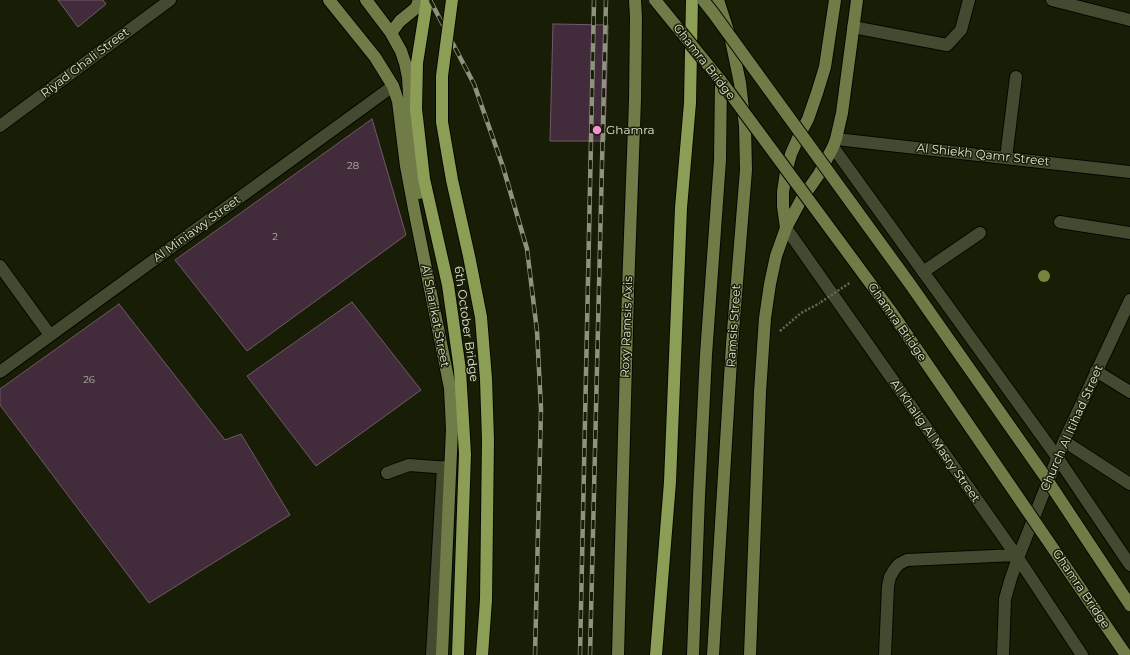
<!DOCTYPE html>
<html>
<head>
<meta charset="utf-8">
<style>
  body { margin:0 }
  canvas { display:block; background:#181e06 }
</style>
</head>
<body>
<canvas width="1130" height="655"></canvas>
<script>
const c = document.querySelector('canvas').getContext('2d');
c.lineJoin = 'round';
function paint(path, color) {
  c.fillStyle = color;
  c.fill(path, 'evenodd');
}
function shape(rows) {
  const path = new Path2D();
  for (const r of rows) {
    path.moveTo(r[0], r[1]);
    for (let i = 2; i < r.length; i += 2) path.lineTo(r[i], r[i + 1]);
  }
  return path;
}
function strokePath(path, color, width, dash) {
  c.strokeStyle = color;
  c.lineWidth = width;
  c.lineCap = dash ? 'butt' : 'round';
  c.setLineDash(dash || []);
  c.stroke(path);
}
function write(font, color, halo, rows, align = 'center') {
  c.font = font + ' Montserrat,sans-serif';
  c.lineWidth = 3;
  c.setLineDash([]);
  c.textBaseline = 'middle';
  c.strokeStyle = halo;
  c.fillStyle = color;
  for (const [text, x, y, turn = 0] of rows) {
    c.save();
    c.translate(x, y);
    c.rotate((+turn || 0) * Math.PI / 180);
    c.textAlign = isNaN(turn) ? turn : align;
    if (halo) c.strokeText(text, 0, 0);
    c.fillText(text, 0, 0);
    c.restore();
  }
}
const building = shape([
  [58,0,103,0,106,4,78,27,58,0],
  [553,24,608,25,605,141,550,141,553,24],
  [372,119,406,235,247,351,175,260,372,119],
  [352,302,421,390,316,466,247,376,352,302],
  [119,304,225,440,241,434,290,515,149,603,0,405,0,389,119,304]
]);
const path = shape([
  [780,331,801,313,820,303]
]);
const minor = shape([
  [1052,0,1130,20],
  [853,27,947,45,961,30,969,0],
  [0,126,170,0],
  [836,139,1130,172],
  [833,147,1057,457,1130,565],
  [1006,158,1016,77],
  [1060,222,1130,233],
  [786,228,1018,558,1082,655],
  [0,266,50,335],
  [923,272,980,233],
  [1096,371,1130,392],
  [0,372,393,86],
  [1064,441,1130,484],
  [387,473,409,465,449,468],
  [432,655,443,467],
  [885,655,888,586,890,577,894,570,899,564,907,560,1016,555],
  [1003,655,1005,599,1011,578,1018,558,1064,441,1130,300]
]);
const major = shape([
  [329,0,375,57,393,86,398,101,406,166,414,209,450,388,452,429,442,655],
  [366,0,391,33,401,51,405,63,408,77,412,141,419,193],
  [391,33,400,21,416,8,419,0],
  [786,228,783,206,783,192,786,172,791,154,799,136,808,119,817,93,825,67,835,0],
  [618,655,628,290,635,100,636,18,635,0],
  [693,655,699,496,706,355,720,160,721,81],
  [713,655,732,344,746,170,745,126,740,83,731,40,718,0],
  [750,655,760,392,765,318,770,284,776,256,786,228,801,200,819,174,833,147,836,139,842,113,857,0]
]);
const highway = shape([
  [427,0,417,63,416,109,424,179,448,285,460,370,465,454,458,655],
  [656,655,670,482,681,208,690,103,692,0]
]);
const rail = shape([
  [430,0,474,84,503,167,527,249,537,331,541,409,535,655],
  [580,655,594,0],
  [590,655,606,0]
]);
const pathBridge = shape([
  [821,302,851,282]
]);
const majorBridge = shape([
  [655,0,721,81,890,310,1126,655],
  [703,0,714,14,910,284,1044,475,1130,605]
]);
const highwayBridge = shape([
  [452,0,442,76,442,122,452,180,469,256,481,317,486,379,488,440,486,600,482,655]
]);
const trees = [
  [1044,276]
];
const markers = [
  [597,130,5,"#f491d4"]
];
const numberNames = [
  ["28",353,166],
  ["2",275,237],
  ["26",89,380]
];
const streetNames = [
  ["Ghamra Bridge",704,62,52],
  ["Riyad Ghali Street",85,63,-37],
  ["Al Shiekh Qamr Street",983,155,6],
  ["Al Miniawy Street",197,229,-36],
  ["Al Sharikat Street",435,316,79],
  ["Ghamra Bridge",897,322,55],
  ["6th October Bridge",466,324,82],
  ["Ramsis Street",734,326,-86],
  ["Roxy Ramsis Axis",627,327,-88],
  ["Church Al Itihad Street",1072,428,-66],
  ["Al Khalig Al Masry Street",935,441,55],
  ["Ghamra Bridge",1081,589,56]
];
const poiNames = [
  ["Ghamra",606,130]
];
paint(building, '#422b3a');
strokePath(building, '#725868', 1);
strokePath(minor, '#040700', 14);
strokePath(major, '#040700', 14);
strokePath(highway, '#040700', 14);
strokePath(path, '#666b56', 2.5, [2, 2]);
strokePath(minor, '#434a30', 12);
strokePath(major, '#6f7c47', 12);
strokePath(highway, '#8c9d56', 12);
strokePath(rail, '#8e9380', 4.5);
strokePath(rail, '#181e06', 3, [9]);
strokePath(majorBridge, '#040700', 14, []);
strokePath(highwayBridge, '#040700', 14, []);
strokePath(pathBridge, '#666b56', 2.5, [2, 2]);
strokePath(majorBridge, '#6f7c47', 12);
strokePath(highwayBridge, '#8c9d56', 12);
c.fillStyle = '#74863b';
for (const [x, y] of trees) {
  c.beginPath();
  c.arc(x, y, 6, 0, 2 * Math.PI);
  c.fill();
}
for (const [x, y, r, color] of markers) {
  const dot = new Path2D();
  dot.arc(x, y, r, 0, 2 * Math.PI);
  c.fillStyle = color;
  c.fill(dot);
  strokePath(dot, '#181e06', 1.5);
}
write('10px', '#b7b5ad', null, numberNames);
write('12px', '#dee3d3', '#181e06', streetNames);
write('12px', '#dee3d3', '#181e06', poiNames, 'left');
</script>
</body>
</html>
